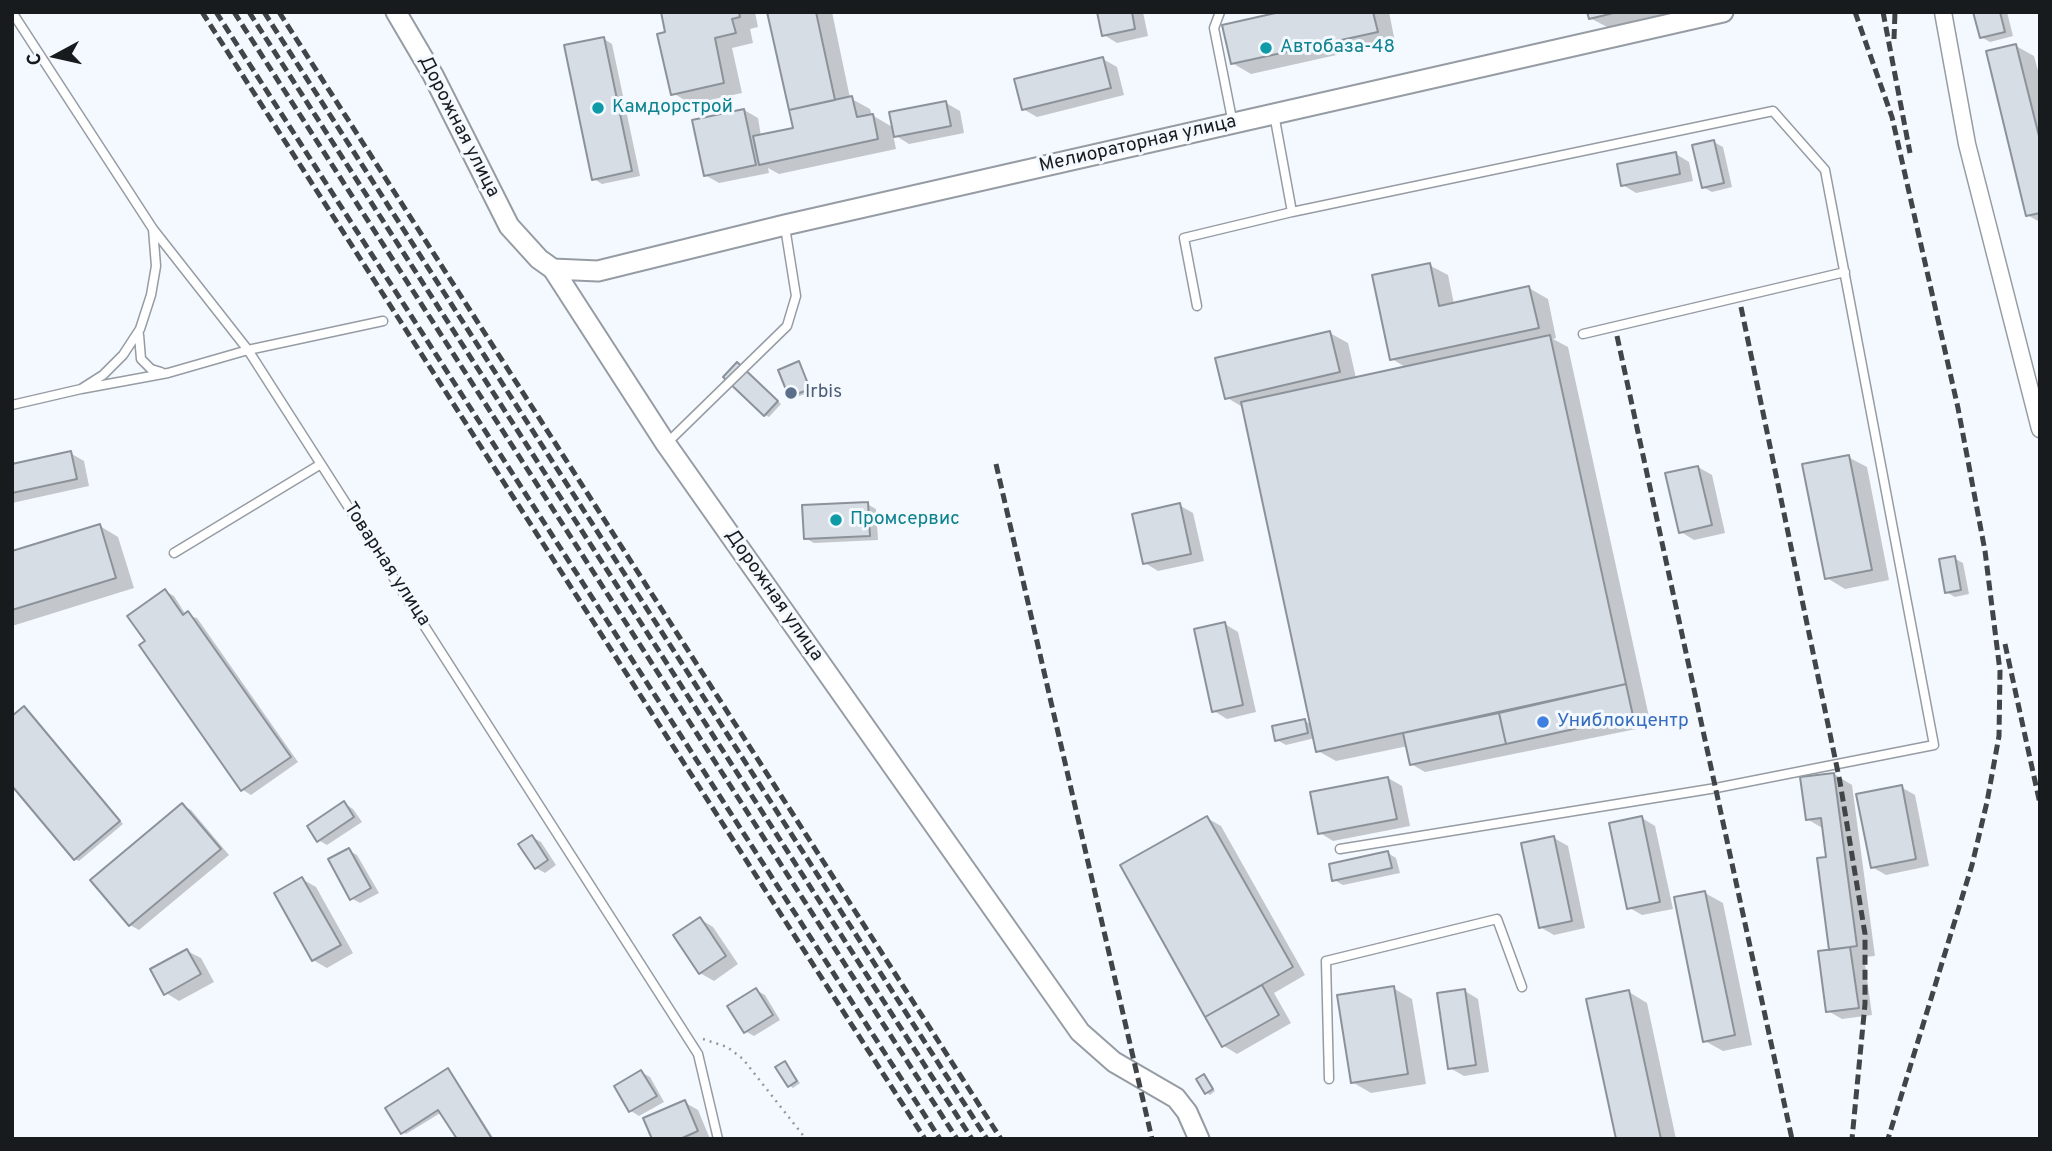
<!DOCTYPE html>
<html>
<head>
<meta charset="utf-8">
<style>
  body { margin:0 }
  #map { position:relative; width:2052px; height:1151px; overflow:hidden; background:#f4f9ff; font-family:Overpass,sans-serif }
  canvas { display:block }
  .frame { position:absolute; inset:0; border:14px solid #181b1d; pointer-events:none }
  .north { position:absolute; left:21px; top:21px; width:70px; height:70px; -webkit-text-stroke:5px #f4f9ff; paint-order:stroke; rotate:262deg; font-size:19px; font-weight:700; line-height:28px; text-align:center; color:#181b1d }
  .north::after { content:''; display:block; margin:auto; width:24px; height:32px; background:#181b1d; clip-path:polygon(50% 0,100% 100%,50% 72%,0 100%) }
</style>
</head>
<body>
<div id="map">
<canvas width="2052" height="1151"></canvas>
<div class="frame"></div>
<div class="north">С</div>
</div>
<script>
const c = document.querySelector('canvas').getContext('2d');
c.lineJoin = 'round';
function paint(path, color) {
  c.fillStyle = color;
  c.fill(path, 'evenodd');
}
function shape(rows) {
  const path = new Path2D();
  for (const r of rows) {
    path.moveTo(r[0], r[1]);
    for (let i = 2; i < r.length; i += 2) path.lineTo(r[i], r[i + 1]);
  }
  return path;
}
function strokePath(path, color, width, dash) {
  c.strokeStyle = color;
  c.lineWidth = width;
  c.lineCap = dash ? 'butt' : 'round';
  c.setLineDash(dash || []);
  c.stroke(path);
}
function write(font, color, halo, rows, align = 'center') {
  c.font = font + ' Overpass,sans-serif';
  c.lineWidth = 6;
  c.setLineDash([]);
  c.textBaseline = 'middle';
  c.strokeStyle = halo;
  c.fillStyle = color;
  for (const [text, x, y, turn = 0] of rows) {
    c.save();
    c.translate(x, y);
    c.rotate((+turn || 0) * Math.PI / 180);
    c.textAlign = isNaN(turn) ? turn : align;
    if (halo) c.strokeText(text, 0, 0);
    c.fillText(text, 0, 0);
    c.restore();
  }
}
const shadow = shape([
  [663,12,755,12,758,27,750,29,753,43,732,48,742,93,691,104,673,93],
  [769,12,832,12,850,98,870,109,872,115,894,128,946,103,960,111,964,133,909,144,893,134,896,149,779,174,768,168,769,173,719,183,705,175,744,110,758,118,761,136,795,129],
  [1099,12,1143,12,1148,36,1117,43,1104,35],
  [1288,12,1389,12,1395,42,1251,74,1232,63],
  [1626,12,1681,12,1609,28,1590,18],
  [1974,12,2007,12,2013,36,1990,42,1981,37],
  [604,39,612,44,640,176,602,184,594,179],
  [2016,46,2034,56,2040,78,2040,222,2027,215],
  [1103,59,1117,67,1124,95,1037,117,1023,109],
  [1714,142,1723,147,1732,187,1712,192,1703,187],
  [1676,154,1689,162,1693,181,1636,193,1623,185],
  [1429,265,1448,275,1454,304,1529,288,1548,299,1556,338,1553,339,1568,347,1651,726,1425,772,1411,764,1408,746,1336,761,1318,751,1315,738,1286,745,1277,740,1305,721,1312,725,1244,408,1226,397,1330,333,1348,343,1356,378,1407,368,1392,359],
  [799,363,813,391,794,398,790,396],
  [741,366,781,404,769,417,765,415],
  [70,453,84,461,89,486,12,503,12,466],
  [1848,457,1867,467,1889,580,1845,589,1827,578],
  [1698,467,1712,475,1725,533,1694,540,1681,532],
  [867,504,876,509,878,540,814,543,805,538],
  [1179,505,1193,513,1204,561,1158,571,1145,563],
  [100,526,118,537,134,588,12,626,12,553],
  [1954,558,1963,563,1969,594,1955,597,1946,592],
  [165,591,174,596,186,615,197,618,298,762,251,795,243,790,141,646,147,642],
  [1225,624,1238,632,1256,712,1227,719,1214,711],
  [25,708,123,824,79,861,75,859],
  [1834,774,1852,785,1875,956,1864,957,1872,1015,1842,1019,1828,1011,1831,951,1824,829,1807,819],
  [1388,778,1402,786,1410,826,1333,841,1320,833],
  [1901,787,1915,795,1929,866,1886,875,1872,867],
  [344,803,353,809,362,822,327,845,318,840],
  [182,805,191,810,229,855,139,930,130,925],
  [1207,818,1221,826,1305,975,1274,993,1291,1023,1237,1054,1224,1046,1122,866],
  [1642,818,1655,826,1673,909,1642,915,1628,907],
  [532,837,541,842,556,865,545,873,536,868],
  [1554,838,1568,846,1585,928,1554,935,1540,927],
  [348,850,357,855,379,893,360,903,351,898],
  [1388,853,1396,858,1400,873,1343,885,1334,880],
  [302,879,316,887,353,953,327,968,313,960],
  [1705,893,1723,903,1752,1045,1723,1051,1705,1041],
  [700,919,713,927,738,964,714,981,700,973],
  [187,951,201,958,214,982,179,1001,166,993],
  [1393,988,1412,999,1426,1084,1371,1093,1352,1082],
  [756,990,765,995,780,1020,754,1036,745,1031],
  [1465,991,1478,999,1489,1072,1464,1076,1450,1068],
  [1629,992,1647,1003,1676,1139,1618,1139],
  [785,1063,800,1083,793,1088,789,1085],
  [448,1070,451,1072,494,1139,459,1139,442,1112,406,1134,402,1132],
  [641,1072,650,1077,664,1102,639,1116,631,1111],
  [1204,1076,1215,1091,1210,1095,1206,1092],
  [684,1102,698,1110,710,1139,654,1139]
]);
const building = shape([
  [661,12,739,12,740,17,732,19,736,33,715,38,724,83,671,95,657,34,665,32,661,12],
  [767,12,816,12,835,100,789,110,767,12],
  [1097,12,1132,12,1135,29,1102,36,1097,12],
  [1280,12,1373,12,1378,32,1231,64,1222,25,1280,12],
  [1587,12,1618,12,1589,19,1587,12],
  [1973,12,2000,12,2005,32,1980,38,1973,12],
  [604,37,632,171,592,180,564,45,604,37],
  [2016,44,2040,140,2040,213,2026,216,1986,51,2016,44],
  [1103,57,1111,88,1022,110,1014,79,1103,57],
  [852,96,857,117,873,114,878,139,759,165,753,136,793,128,789,110,852,96],
  [946,101,951,126,894,137,889,112,946,101],
  [744,109,756,165,704,176,692,120,744,109],
  [1714,140,1724,183,1702,188,1692,145,1714,140],
  [1676,152,1680,174,1621,186,1617,164,1676,152],
  [1430,263,1439,306,1529,286,1539,328,1390,360,1372,275,1430,263],
  [1330,331,1340,372,1225,399,1215,358,1330,331],
  [1550,335,1626,684,1316,752,1241,402,1550,335],
  [799,361,810,389,789,397,778,370,799,361],
  [737,362,778,401,764,416,723,377,737,362],
  [71,451,77,479,12,493,12,464,71,451],
  [1849,455,1872,570,1825,579,1802,464,1849,455],
  [1698,466,1712,525,1679,533,1665,473,1698,466],
  [868,502,870,536,804,539,802,505,868,502],
  [1180,503,1191,554,1143,564,1132,514,1180,503],
  [100,524,116,578,12,610,12,551,100,524],
  [1955,556,1961,590,1945,593,1939,559,1955,556],
  [165,589,183,615,188,611,291,757,241,791,139,645,145,641,127,616,165,589],
  [1225,622,1243,705,1212,712,1194,629,1225,622],
  [1626,684,1633,716,1506,744,1499,713,1626,684],
  [24,706,120,821,74,860,12,786,12,716,24,706],
  [1499,713,1506,744,1410,765,1403,733,1499,713],
  [1305,719,1308,733,1275,741,1272,726,1305,719],
  [1834,773,1857,946,1829,950,1817,858,1826,857,1821,818,1806,820,1800,777,1834,773],
  [1388,777,1397,819,1318,834,1310,792,1388,777],
  [1902,785,1916,859,1871,868,1856,794,1902,785],
  [344,801,354,817,317,842,307,826,344,801],
  [182,803,221,849,129,926,90,880,182,803],
  [1207,816,1293,967,1205,1017,1120,865,1207,816],
  [1642,816,1660,902,1627,909,1609,823,1642,816],
  [532,835,548,860,535,869,518,844,532,835],
  [1554,836,1572,921,1539,928,1521,843,1554,836],
  [349,848,371,888,350,900,328,859,349,848],
  [1388,851,1392,868,1332,881,1329,864,1388,851],
  [302,877,341,945,312,961,274,893,302,877],
  [1705,891,1735,1035,1703,1042,1674,897,1705,891],
  [700,917,726,956,699,974,673,935,700,917],
  [1850,947,1859,1008,1826,1012,1818,951,1850,947],
  [187,949,201,974,164,995,150,969,187,949],
  [1262,985,1279,1015,1222,1047,1205,1017,1262,985],
  [1394,986,1408,1074,1351,1083,1337,995,1394,986],
  [756,988,773,1015,744,1033,727,1006,756,988],
  [1465,989,1476,1065,1448,1069,1437,993,1465,989],
  [1629,990,1661,1139,1616,1139,1586,999,1629,990],
  [785,1061,797,1081,788,1087,775,1067,785,1061],
  [448,1068,492,1139,457,1139,438,1110,401,1134,385,1108,448,1068],
  [641,1070,657,1096,629,1112,614,1086,641,1070],
  [1204,1074,1213,1089,1205,1094,1196,1079,1204,1074],
  [685,1100,698,1131,680,1139,652,1139,643,1118,685,1100]
]);
const path = shape([
  [703,1039,727,1047,743,1059,806,1139]
]);
const service = shape([
  [12,12,153,229,248,350,698,1054,718,1139],
  [1220,12,1214,28,1233,124],
  [1292,212,1773,111,1825,170,1934,745,1716,788,1340,849],
  [1197,306,1184,238,1292,212,1274,114],
  [1583,334,1845,272],
  [139,335,141,359,151,369,161,372],
  [81,389,168,373,248,350,383,321],
  [12,405,81,389,103,375,123,355,140,329,151,295,156,266,153,229],
  [666,444,787,326,796,296,785,227],
  [174,553,321,464],
  [1329,1079,1326,961,1497,919,1522,987]
]);
const minor = shape([
  [1943,12,1967,144,2040,429]
]);
const tertiary = shape([
  [396,12,433,75,509,226,539,259,553,269,666,444,1080,1032,1114,1062,1176,1098,1187,1112,1199,1139],
  [553,269,598,271,785,225,1723,12]
]);
const rail = shape([
  [202,12,925,1139],
  [216,12,940,1139],
  [234,12,957,1139],
  [249,12,972,1139],
  [264,12,987,1139],
  [279,12,1001,1139],
  [1855,12,1892,117,1958,408,1985,551,2000,671,1999,736,1987,802,1972,865,1888,1139],
  [1883,12,1910,153],
  [1894,39,1895,12],
  [1741,307,1840,782,1865,934,1865,1004,1852,1139],
  [1617,336,1792,1139],
  [996,464,1152,1139],
  [2005,644,2040,804]
]);
const markers = [
  [1266,48,7,"#0f9aa8"],
  [598,108,7,"#0f9aa8"],
  [791,393,7,"#5c6f8a"],
  [836,520,7,"#0f9aa8"],
  [1543,722,7,"#3f7fe0"]
];
const cultureNames = [
  ["Автобаза-48",1280,48],
  ["Камдорстрой",612,108],
  ["Промсервис",850,520]
];
const streetNames = [
  ["Дорожная улица",458,127,63],
  ["Мелиораторная улица",1138,145,-13],
  ["Товарная улица",386,565,57],
  ["Дорожная улица",773,596,55]
];
const serviceNames = [
  ["Irbis",805,393]
];
const shopNames = [
  ["Униблокцентр",1557,722]
];
paint(shadow, '#0003');
paint(building, '#d6dde4');
strokePath(building, '#8c9299', 2);
strokePath(service, '#969ca3', 11);
strokePath(minor, '#969ca3', 19);
strokePath(tertiary, '#969ca3', 23);
strokePath(path, '#94989c', 2.5, [2, 5]);
strokePath(service, '#fff', 8);
strokePath(minor, '#fff', 16);
strokePath(tertiary, '#fff', 19);
strokePath(rail, '#424548', 5, [10, 5]);
for (const [x, y, r, color] of markers) {
  const dot = new Path2D();
  dot.arc(x, y, r, 0, 2 * Math.PI);
  c.fillStyle = color;
  c.fill(dot);
  strokePath(dot, '#f4f9ff', 2.5);
}
write('19px', '#0d838f', '#f4f9ff', cultureNames, 'left');
write('19px', '#181b1d', '#f4f9ff', streetNames);
write('19px', '#4e5e75', '#f4f9ff', serviceNames, 'left');
write('19px', '#366cbe', '#f4f9ff', shopNames, 'left');
</script>
</body>
</html>
